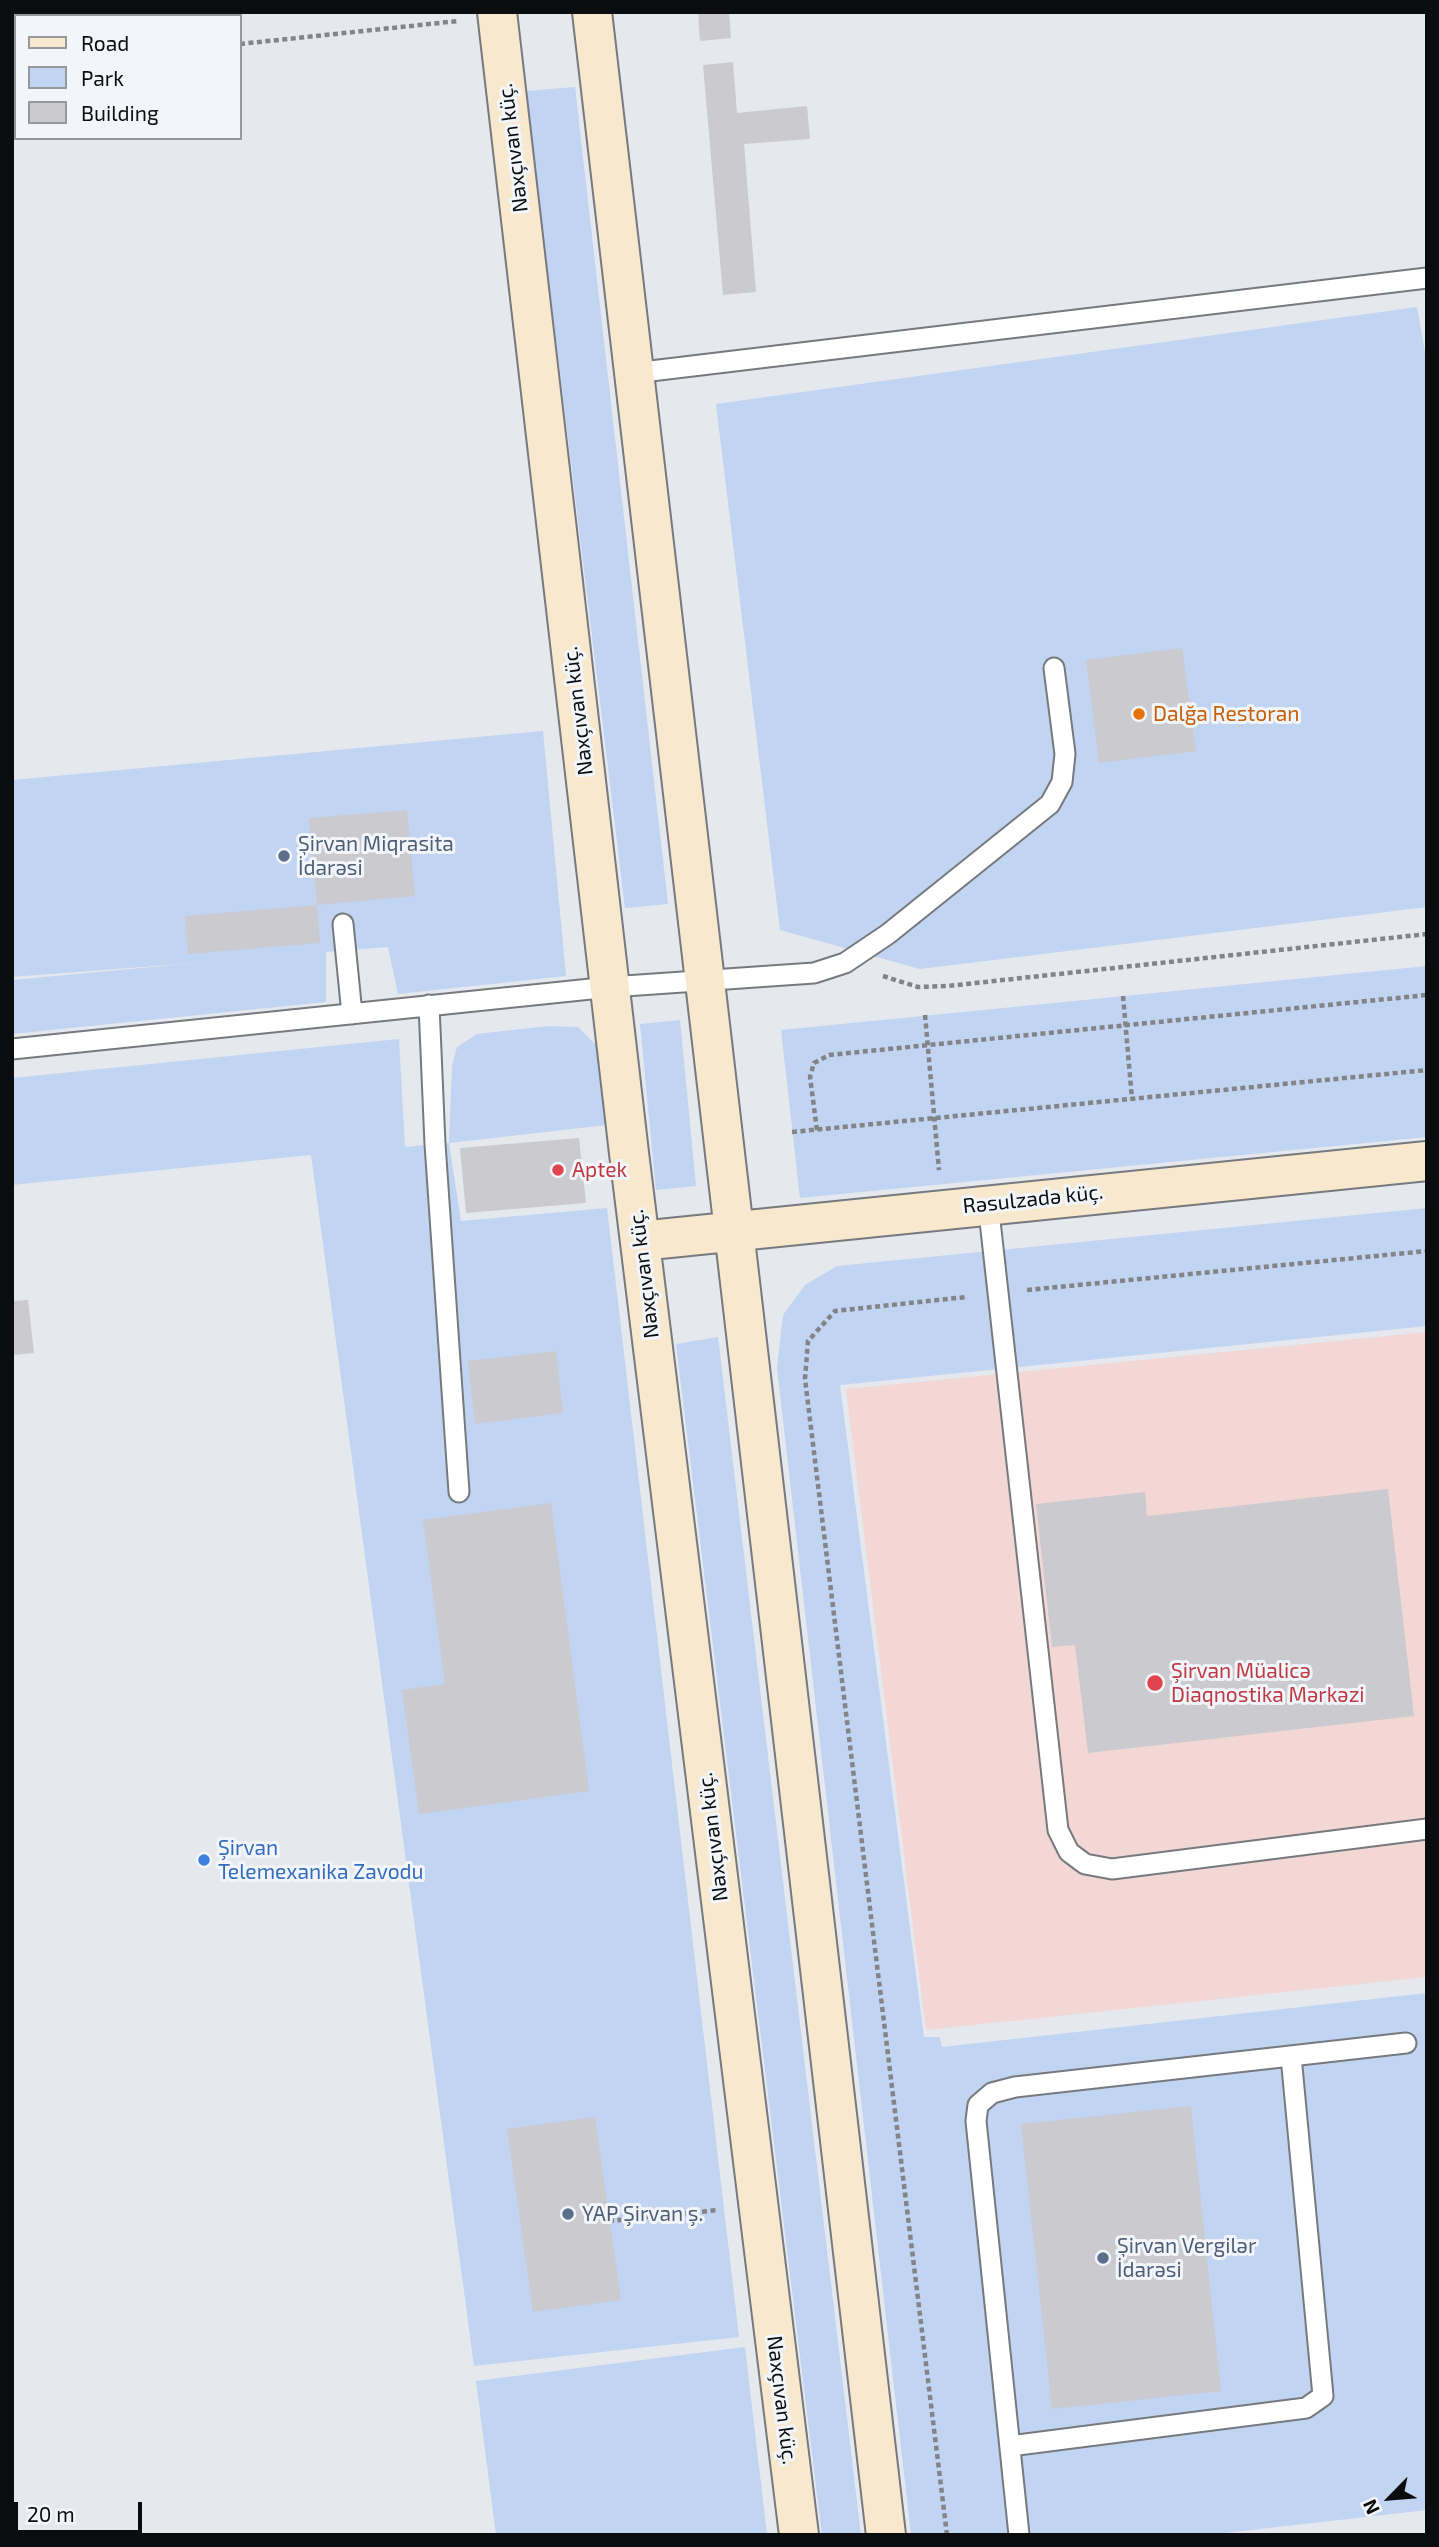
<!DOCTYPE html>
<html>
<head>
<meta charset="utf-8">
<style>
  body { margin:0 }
  #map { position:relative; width:1439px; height:2547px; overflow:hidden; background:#e5e8ed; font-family:"Exo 2",sans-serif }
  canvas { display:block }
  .frame { position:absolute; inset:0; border:14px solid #0b0c0d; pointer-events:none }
  .legend { position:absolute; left:14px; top:14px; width:228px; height:126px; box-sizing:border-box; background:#f2f6fa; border:2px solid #96989b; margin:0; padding:9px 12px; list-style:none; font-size:21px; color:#0b0c0d }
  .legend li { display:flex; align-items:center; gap:14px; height:35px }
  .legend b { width:35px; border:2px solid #96989b }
  .north { position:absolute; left:1355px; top:2463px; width:70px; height:70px; -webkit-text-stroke:5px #f2f6fa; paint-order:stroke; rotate:245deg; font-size:19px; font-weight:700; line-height:28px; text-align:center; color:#0b0c0d }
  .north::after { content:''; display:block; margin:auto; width:24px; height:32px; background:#0b0c0d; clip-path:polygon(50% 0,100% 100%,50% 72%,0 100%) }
  .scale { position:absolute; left:14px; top:2502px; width:128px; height:32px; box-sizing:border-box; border:4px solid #0b0c0d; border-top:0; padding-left:9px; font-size:21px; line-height:24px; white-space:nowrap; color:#0b0c0d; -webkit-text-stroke:5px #f2f6fa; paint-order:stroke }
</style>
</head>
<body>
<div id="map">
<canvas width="1439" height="2547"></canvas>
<div class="frame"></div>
<ul class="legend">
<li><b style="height:9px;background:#f7e8ce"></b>Road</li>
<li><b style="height:19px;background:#c1d4f1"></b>Park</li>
<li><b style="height:19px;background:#cbcacf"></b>Building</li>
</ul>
<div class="north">N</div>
<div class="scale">20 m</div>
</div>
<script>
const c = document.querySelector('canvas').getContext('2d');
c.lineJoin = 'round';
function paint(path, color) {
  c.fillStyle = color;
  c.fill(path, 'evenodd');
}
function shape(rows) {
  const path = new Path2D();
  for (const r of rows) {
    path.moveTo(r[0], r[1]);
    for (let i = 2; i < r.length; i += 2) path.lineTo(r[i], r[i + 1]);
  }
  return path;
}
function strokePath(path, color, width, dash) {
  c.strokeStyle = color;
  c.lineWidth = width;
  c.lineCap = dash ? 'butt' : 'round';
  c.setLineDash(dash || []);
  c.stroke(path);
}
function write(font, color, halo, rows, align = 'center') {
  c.font = font + ' "Exo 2",sans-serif';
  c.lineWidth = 6;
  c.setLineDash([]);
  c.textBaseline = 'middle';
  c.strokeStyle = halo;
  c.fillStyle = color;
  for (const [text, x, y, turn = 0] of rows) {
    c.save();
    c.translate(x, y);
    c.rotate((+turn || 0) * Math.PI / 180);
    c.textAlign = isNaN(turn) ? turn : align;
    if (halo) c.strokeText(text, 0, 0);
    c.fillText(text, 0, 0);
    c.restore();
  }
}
const medical = shape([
  [1427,1332,1427,1977,926,2030,846,1389]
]);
const green = shape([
  [575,87,668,904,625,908,526,91],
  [1417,307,1427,363,1427,907,920,969,780,930,716,404],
  [543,731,566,976,398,994,388,947,326,952,326,1002,12,1034,12,980,195,963,12,977,12,780],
  [1427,966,1427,1137,800,1198,781,1030],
  [680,1020,696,1186,656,1190,640,1024],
  [548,1026,578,1027,598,1047,607,1125,449,1143,461,1221,607,1208,739,2337,474,2366,311,1155,12,1185,12,1078,399,1039,405,1147,449,1143,452,1066,457,1047,477,1034],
  [1427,1208,1427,1326,840,1385,924,2037,940,2037,942,2047,1427,1993,1427,2510,1207,2535,911,2535,777,1368,783,1315,805,1285,837,1266],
  [718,1337,861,2535,822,2535,676,1344],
  [745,2347,767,2535,496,2535,476,2381]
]);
const building = shape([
  [698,12,729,12,731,38,700,41],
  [733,62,737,113,807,106,810,139,744,144,756,292,723,295,703,65],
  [1182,648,1196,751,1099,763,1086,660],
  [407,810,415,896,317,905,309,818],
  [317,905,320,943,188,954,185,916],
  [579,1138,586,1203,466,1213,460,1148],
  [28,1300,34,1353,12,1355,12,1301],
  [556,1351,563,1413,475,1424,468,1361],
  [1388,1489,1414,1716,1088,1753,1075,1645,1052,1647,1036,1504,1145,1492,1147,1516],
  [551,1503,589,1791,419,1814,402,1690,445,1684,423,1520],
  [1191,2106,1221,2391,1052,2409,1021,2124],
  [595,2117,621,2300,533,2312,507,2129]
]);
const path = shape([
  [240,44,458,21],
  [12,69,16,68],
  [883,976,918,987,948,986,1427,934],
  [1123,996,1132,1099],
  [925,1015,939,1170],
  [817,1130,810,1077,814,1063,829,1055,1427,995],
  [792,1132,1427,1070],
  [1027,1290,1427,1251],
  [609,2221,719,2210],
  [947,2535,805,1379,808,1341,835,1311,966,1297]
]);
const lane = shape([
  [634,373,1427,278],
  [343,924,352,1014],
  [429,1005,435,1144,459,1492],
  [12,1049,610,987,814,973,845,963,888,934,1050,804,1062,782,1065,754,1054,668],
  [988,1203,1058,1830,1069,1852,1085,1864,1112,1869,1427,1829],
  [1010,2446,1306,2408,1323,2396,1291,2056],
  [1019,2535,976,2121,978,2105,992,2093,1015,2087,1406,2043]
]);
const secondary = shape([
  [497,12,629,1153,799,2535],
  [592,12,886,2535],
  [640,1241,1427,1161]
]);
const markers = [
  [1139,714,7,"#e8710a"],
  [284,856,7,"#5c6f8a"],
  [558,1170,7,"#e0444e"],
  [1155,1683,9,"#e0444e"],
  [204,1860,7,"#3f7fe0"],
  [568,2214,7,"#5c6f8a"],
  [1103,2258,7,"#5c6f8a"]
];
const streetNames = [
  ["Naxçıvan küç.",513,148,-97],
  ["Naxçıvan küç.",578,711,-97],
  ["Rəsulzadə küç.",1033,1199,-6],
  ["Naxçıvan küç.",644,1274,-97],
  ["Naxçıvan küç.",713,1837,-97],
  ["Naxçıvan küç.",782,2400,83]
];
const foodNames = [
  ["Dalğa Restoran",1153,714]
];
const serviceNames = [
  ["Şirvan Miqrasita",298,844],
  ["İdarəsi",298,868],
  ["YAP Şirvan ş.",582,2214],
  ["Şirvan Vergilər",1117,2246],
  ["İdarəsi",1117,2270]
];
const healthNames = [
  ["Aptek",572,1170],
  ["Şirvan Müalicə",1171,1671],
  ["Diaqnostika Mərkəzi",1171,1695]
];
const shopNames = [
  ["Şirvan",218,1848],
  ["Telemexanika Zavodu",218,1872]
];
paint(medical, '#f2d7d5');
paint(green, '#c1d4f1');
paint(building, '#cbcacf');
strokePath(lane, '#76797d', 23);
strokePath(secondary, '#76797d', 42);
strokePath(path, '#828487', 4.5, [5, 3.5]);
strokePath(lane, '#fff', 19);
strokePath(secondary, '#f7e8ce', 38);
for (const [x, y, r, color] of markers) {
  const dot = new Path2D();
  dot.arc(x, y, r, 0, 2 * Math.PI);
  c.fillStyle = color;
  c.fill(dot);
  strokePath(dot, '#f2f6fa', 2.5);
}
write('21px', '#0b0c0d', '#f2f6fa', streetNames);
write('21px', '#c56008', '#f2f6fa', foodNames, 'left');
write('21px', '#4e5e75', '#f2f6fa', serviceNames, 'left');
write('21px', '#be3a42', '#f2f6fa', healthNames, 'left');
write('21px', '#366cbe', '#f2f6fa', shopNames, 'left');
</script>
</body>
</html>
